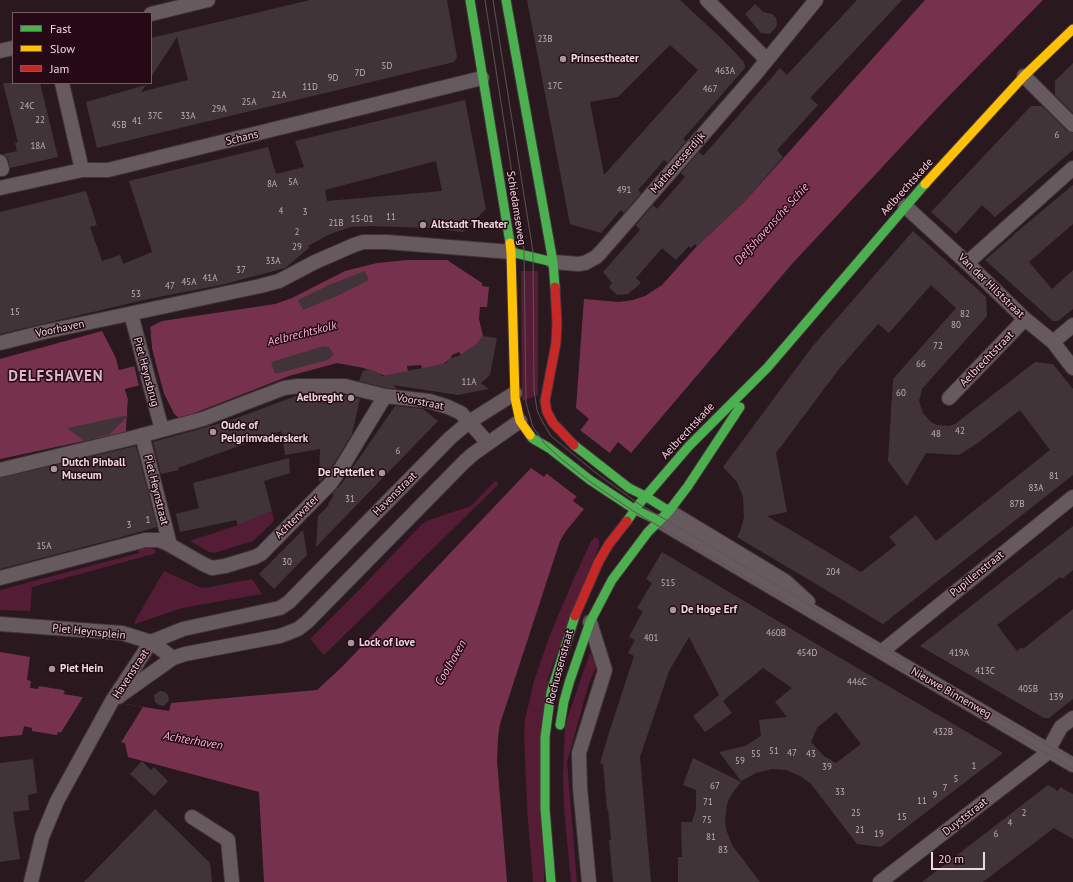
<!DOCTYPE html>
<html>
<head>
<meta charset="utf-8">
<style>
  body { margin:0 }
  #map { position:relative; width:1073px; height:882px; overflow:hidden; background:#29191f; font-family:"PT Sans",sans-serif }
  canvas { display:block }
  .legend { position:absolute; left:12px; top:12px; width:140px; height:72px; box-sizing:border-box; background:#250915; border:1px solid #755b65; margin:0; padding:5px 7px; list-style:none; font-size:12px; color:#ecd7de }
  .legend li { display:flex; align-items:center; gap:8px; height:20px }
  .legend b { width:20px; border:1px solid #755b65 }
  .scale { position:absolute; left:931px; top:852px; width:54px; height:18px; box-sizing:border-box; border:2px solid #ecd7de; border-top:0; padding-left:5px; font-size:12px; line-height:14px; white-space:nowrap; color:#ecd7de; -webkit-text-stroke:3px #250915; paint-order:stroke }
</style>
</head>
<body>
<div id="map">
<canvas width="1073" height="882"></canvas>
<ul class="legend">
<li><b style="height:5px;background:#4caf50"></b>Fast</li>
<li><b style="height:5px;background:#ffc107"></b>Slow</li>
<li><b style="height:5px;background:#c62828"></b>Jam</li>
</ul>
<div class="scale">20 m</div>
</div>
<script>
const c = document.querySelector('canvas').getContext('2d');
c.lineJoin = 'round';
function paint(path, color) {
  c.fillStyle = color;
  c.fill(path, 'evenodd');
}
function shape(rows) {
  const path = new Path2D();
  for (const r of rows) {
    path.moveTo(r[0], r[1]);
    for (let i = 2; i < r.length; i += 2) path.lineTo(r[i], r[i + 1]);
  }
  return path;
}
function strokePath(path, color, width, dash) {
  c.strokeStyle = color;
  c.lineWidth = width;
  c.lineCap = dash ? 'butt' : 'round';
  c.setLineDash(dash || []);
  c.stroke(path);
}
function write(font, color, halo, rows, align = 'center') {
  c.font = font + ' "PT Sans",sans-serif';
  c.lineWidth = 3;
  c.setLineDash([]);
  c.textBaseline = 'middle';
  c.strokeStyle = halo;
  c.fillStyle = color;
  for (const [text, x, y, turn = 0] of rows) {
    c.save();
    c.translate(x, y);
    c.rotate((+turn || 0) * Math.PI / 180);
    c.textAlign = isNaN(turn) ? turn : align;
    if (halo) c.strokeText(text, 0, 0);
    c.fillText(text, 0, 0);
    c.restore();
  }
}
const green = shape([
  [521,271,538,271,538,395,522,401],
  [496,481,498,483,498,485,325,654,323,654,310,639,362,587,422,524,429,520,471,506,494,482],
  [272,511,274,520,271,524,253,541,214,553,209,552,190,541,238,525],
  [595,537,599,540,599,546,548,678,544,882,533,882,527,807,524,736,525,720,534,681,550,635,574,578,591,541],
  [150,546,155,550,155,553,153,554,32,587,30,611,0,610,0,590,139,553,138,548],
  [164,571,199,587,205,588,252,579,262,594,182,608,135,624,135,621],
  [590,653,595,662,596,667,588,686,567,762,577,882,571,882,564,808,563,776,565,725]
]);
const water = shape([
  [925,0,1043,0,942,103,791,265,631,453,618,442,573,501,584,509,566,531,560,541,500,724,498,737,497,761,507,882,264,882,259,792,128,757,125,743,57,732,58,734,56,735,32,731,32,728,24,726,22,735,0,737,0,652,30,657,27,680,31,681,30,688,38,689,39,686,63,690,65,692,63,694,169,711,171,703,317,690,343,666,531,468,544,477,589,419,576,408,584,299,619,302,633,300,645,296,662,285,697,246,745,201],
  [407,260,447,260,482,283,482,286,489,287,487,307,480,307,479,319,483,336,477,344,461,355,459,352,452,355,451,358,443,364,422,369,421,365,407,366,408,372,400,375,387,375,386,376,364,368,337,363,289,376,187,416,179,418,174,414,164,394,160,380,125,389,128,399,126,432,0,459,0,359,102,331,116,358,119,370,155,361,152,349,150,327,162,321,275,304,292,298,345,271,377,263]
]);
const pier = shape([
  [150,325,152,349,164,394,174,414,179,420,172,415,162,394,159,382,141,387,140,388,128,390,130,399,128,432,126,434,128,399,125,389,139,386,134,365,119,370,116,358,102,329,104,330,118,357,121,367,133,363,135,364,153,359,150,349,148,327],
  [580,430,611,454,577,497,546,473],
  [83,697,143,707,120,744,60,734]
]);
const building = shape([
  [310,0,447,0,457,57,454,62,97,148,86,102,146,85,141,92,188,80,177,37,151,77,151,38],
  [527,0,680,0,721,38,744,62,745,68,683,139,686,141,667,163,664,160,653,173,638,190,641,193,624,213,621,210,601,233,570,224],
  [670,45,698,70,604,175,590,102,618,97],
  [857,0,902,0,810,98,818,105,777,150,783,157,745,201,697,246,695,244,691,248,689,246,676,260,662,248,636,278,641,283,628,294,617,295,609,287,612,283,603,272,640,230,636,225,653,205,657,209,685,177,681,173,699,152,703,156,780,68,787,75],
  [755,4,763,12,772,14,776,18,777,24,776,27,770,34,761,33,745,14],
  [1073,63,1073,113,1055,95,1055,81],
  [3,83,40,83,58,157,10,168,8,159,3,154,17,151,15,143,18,142],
  [465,100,486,209,463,232,430,228,371,226,351,227,330,234,308,246,309,248,285,268,221,285,148,299,0,334,0,212,86,191,97,225,90,227,102,261,120,255,123,264,152,252,129,181,268,147,276,174,304,167,295,141],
  [436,161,442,191,327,201,325,190],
  [1031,106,1042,106,1067,131,1073,133,1073,150,995,217,982,205,956,234,931,212],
  [1073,185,1073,224,1029,262,1052,289,1073,270,1073,309,1058,321,1053,321,985,260,1014,235,1013,235],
  [913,231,986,297,987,316,922,389,919,401,923,413,931,422,937,425,949,426,955,424,1035,362,1053,364,1073,389,1073,475,883,624,737,537,741,529,744,517,743,497,737,482,723,467,812,347],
  [931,285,956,308,893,379,888,461,907,486,926,453,959,455,979,442,1020,410,1050,450,936,541,916,515,889,537,896,545,861,572,767,516,787,512,776,453,839,369,878,324,889,333],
  [365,271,369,280,337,296,303,310,298,300,331,284],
  [482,336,497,338,490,375,481,383,489,389,458,395,393,385,397,389,387,388,359,381,363,371,368,369,377,372,382,376,447,363,449,359,461,355,477,344],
  [324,346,329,347,334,354,328,360,275,374,271,362],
  [347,395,360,399,352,434,335,462,320,482,319,480,320,449,285,455,281,431,178,468,179,470,161,474,153,442,210,426,226,422,296,396],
  [395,406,423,409,438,421,316,547,318,516,329,505,328,504,334,495,332,494,341,484,340,486],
  [129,415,110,434,84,441,67,428],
  [136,446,157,527,118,538,0,569,0,478],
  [289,458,290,473,264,481,272,511,238,525,236,520,180,532,176,514,199,508,193,483],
  [1073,526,1073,570,1062,579,1060,577,997,625,1017,651,1022,647,1023,649,1073,609,1073,699,1049,718,1044,718,920,646],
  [303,530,307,555,274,589,259,574],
  [662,552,818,645,1003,753,881,847,857,844,811,784,800,776,786,770,772,769,756,773,741,781,719,752,745,746,761,736,759,720,787,717,775,702,792,688,763,668,723,701,732,713,705,732,693,716,719,695,689,637,669,671,640,757,651,882,613,882,609,840,611,840,608,809,607,809,603,764,600,763,608,736,634,656,628,653,635,640,629,637,643,611,637,608,652,583,646,579],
  [836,712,861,744,836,763,824,756,811,742,817,728],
  [160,691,165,692,168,695,169,700,167,703,163,706,159,705,155,702,154,695],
  [693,758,741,782,731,795,727,804,725,820,726,829,732,845,760,882,678,882,678,857,682,857,681,822,692,822,696,809,696,790,683,785],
  [33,759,37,793,28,795,29,810,13,812,20,859,0,862,0,763],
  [142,761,151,770,154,767,168,781,154,796,130,774],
  [1048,785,1058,791,1060,787,1073,794,1073,839,1054,828,983,882,922,882],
  [155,809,210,863,212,882,84,882]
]);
const street = shape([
  [707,0,766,59],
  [151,14,208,0],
  [0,51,13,48],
  [1024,76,1073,125],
  [62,83,82,170],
  [0,162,2,169,0,169],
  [0,188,82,170,108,170,482,78],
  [905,206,967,263,1025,319,1053,342,1073,368],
  [553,262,578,264,585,263,596,257,601,252,753,77,816,0],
  [967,263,1073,168],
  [131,314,162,430],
  [1053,342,1073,325],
  [0,343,44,332,260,286,279,281,315,262,354,245,363,242,387,242,511,252],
  [949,398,1025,319],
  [142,435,170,545],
  [0,470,128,439,203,419,284,388,298,386,345,386,385,396,429,401,448,407,461,413,488,443],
  [669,511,785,581,808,602],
  [659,521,1073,765],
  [0,578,145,540,159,540,170,545,203,564,212,568,225,566,255,557,261,554,330,484,342,467,385,396],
  [0,624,122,633,151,642,173,658],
  [883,653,885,649,1073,497],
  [118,697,173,658,185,654,280,636,298,629,307,622,464,462,473,454,520,421],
  [192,817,228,840,232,882],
  [31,882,42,837,57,801,112,701,151,642,183,629,280,608,289,602,450,438,469,422,515,393],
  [589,882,580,788,579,753,605,670,590,622],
  [880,882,1046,754,1061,727,1073,718]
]);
const fast = shape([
  [470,0,510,243],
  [506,0,553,262,555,287],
  [511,252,553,262],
  [530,435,532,438,549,448,590,480,634,509,659,521],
  [574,445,629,488,645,496,669,511],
  [627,521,639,504,689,446,767,368,925,184],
  [560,725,564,701,570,680,590,622,612,580,648,532,669,511,688,486,740,407],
  [551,882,545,809,545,737,551,692,575,616]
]);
const slow = shape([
  [925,184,1024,76,1073,29],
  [510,243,511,252,515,398,520,421,530,435]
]);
const jam = shape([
  [555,287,557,323,556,343,545,401,547,412,553,423,574,445],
  [575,616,599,561,609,544,627,521]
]);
const tram = shape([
  [485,0,524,250,526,403,533,427,545,444,559,457,589,481,633,511,1073,769],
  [493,0,533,252,534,390,537,410,542,421,551,436,596,473,639,504,1073,760]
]);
const markers = [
  [563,59,4,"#a8949b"],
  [423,225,4,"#a8949b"],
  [351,398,4,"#a8949b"],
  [213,432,4,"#a8949b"],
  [54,469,4,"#a8949b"],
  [382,473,4,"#a8949b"],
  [673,610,4,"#a8949b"],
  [351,643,4,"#a8949b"],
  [52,669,4,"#a8949b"]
];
const numberNames = [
  ["23B",545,39],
  ["5D",387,66],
  ["463A",725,71],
  ["7D",360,73],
  ["9D",333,78],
  ["17C",555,86],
  ["11D",310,87],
  ["467",710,89],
  ["21A",279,95],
  ["25A",249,102],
  ["24C",27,106],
  ["29A",219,109],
  ["37C",155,116],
  ["33A",188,116],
  ["22",40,120],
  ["41",137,121],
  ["45B",119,125],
  ["6",1057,135],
  ["18A",38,146],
  ["5A",293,182],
  ["8A",272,184],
  ["491",624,190],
  ["4",281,211],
  ["3",305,212],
  ["11",391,217],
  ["15-01",362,219],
  ["21B",336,223],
  ["2",297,232],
  ["29",297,247],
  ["33A",273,261],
  ["37",241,270],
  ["41A",210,278],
  ["45A",189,282],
  ["47",170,286],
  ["53",136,294],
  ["15",15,312],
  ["82",965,314],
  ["80",956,325],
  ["72",938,346],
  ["66",921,364],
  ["11A",469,382],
  ["60",901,393],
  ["42",960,431],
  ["48",936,434],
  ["6",398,451],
  ["81",1054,476],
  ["83A",1036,488],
  ["31",350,499],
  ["87B",1017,504],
  ["1",148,520],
  ["3",129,525],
  ["15A",44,546],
  ["30",287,562],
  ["204",833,572],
  ["515",668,583],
  ["460B",776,633],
  ["401",651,638],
  ["454D",807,653],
  ["419A",959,653],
  ["413C",985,671],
  ["446C",857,682],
  ["405B",1028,689],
  ["139",1056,697],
  ["432B",943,732],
  ["51",774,751],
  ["47",792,753],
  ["55",756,754],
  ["43",811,754],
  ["59",740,761],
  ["1",974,766],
  ["39",827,767],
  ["5",956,779],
  ["67",715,786],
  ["7",945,788],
  ["33",840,792],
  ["9",935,795],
  ["11",922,801],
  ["71",708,802],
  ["25",856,813],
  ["2",1024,813],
  ["15",902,817],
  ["75",707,820],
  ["4",1010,823],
  ["21",860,830],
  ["19",879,834],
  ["6",996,834],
  ["81",711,837],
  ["83",723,850]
];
const poiNames = [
  ["Prinsestheater",571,59],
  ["Altstadt Theater",431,225],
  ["Aelbreght",343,398,"right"],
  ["Oude of",221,426],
  ["Pelgrimvaderskerk",221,439],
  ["Dutch Pinball",62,463],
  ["Museum",62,476],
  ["De Petteflet",374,473,"right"],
  ["De Hoge Erf",681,610],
  ["Lock of love",359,643],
  ["Piet Hein",60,669]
];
const streetNames = [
  ["Schans",242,138,-14],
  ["Mathenesserdijk",678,163,-49],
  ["Aelbrechtskade",907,187,-48],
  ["Schiedamseweg",516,208,81],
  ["Van der Hilststraat",991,286,44],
  ["Voorhaven",60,329,-12],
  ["Aelbrechtstraat",987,359,-46],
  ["Piet Heynsbrug",146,372,75],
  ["Voorstraat",420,402,11],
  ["Aelbrechtskade",688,431,-47],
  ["Piet Heynstraat",156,490,76],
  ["Havenstraat",395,494,-45],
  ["Achterwater",297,517,-45],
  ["Pupillenstraat",977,574,-39],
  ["Piet Heynsplein",89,632,6],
  ["Rochussenstraat",560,667,-75],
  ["Havenstraat",131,674,-57],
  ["Nieuwe Binnenweg",951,693,30],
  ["Duyststraat",965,817,-38]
];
const waterNames = [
  ["Delfshavensche Schie",772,224,-48],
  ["Aelbrechtskolk",302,334,-14],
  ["Coolhaven",451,663,-60],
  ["Achterhaven",193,741,10]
];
const districtNames = [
  ["DELFSHAVEN",56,377]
];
paint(green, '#541d35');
paint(water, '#76324d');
paint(pier, '#29191f');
paint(building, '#413439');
strokePath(street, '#413438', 16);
strokePath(fast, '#413438', 11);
strokePath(slow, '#413438', 11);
strokePath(jam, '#413438', 11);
strokePath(street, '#675a5f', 14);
strokePath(fast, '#4caf50', 9);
strokePath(slow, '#ffc107', 9);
strokePath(jam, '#c62828', 9);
strokePath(tram, '#5f5256', 1);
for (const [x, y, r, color] of markers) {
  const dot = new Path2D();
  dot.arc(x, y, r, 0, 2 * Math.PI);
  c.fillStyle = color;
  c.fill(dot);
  strokePath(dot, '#250915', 1.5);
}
write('9px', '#c1aeb5', null, numberNames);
write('bold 11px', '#ecd7de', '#250915', poiNames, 'left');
write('11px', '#ecd7de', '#250915', streetNames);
write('italic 12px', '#f8b5cc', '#250915', waterNames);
c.letterSpacing = '1px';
write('bold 15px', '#ddb5c2', '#250915', districtNames);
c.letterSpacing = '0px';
</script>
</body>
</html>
